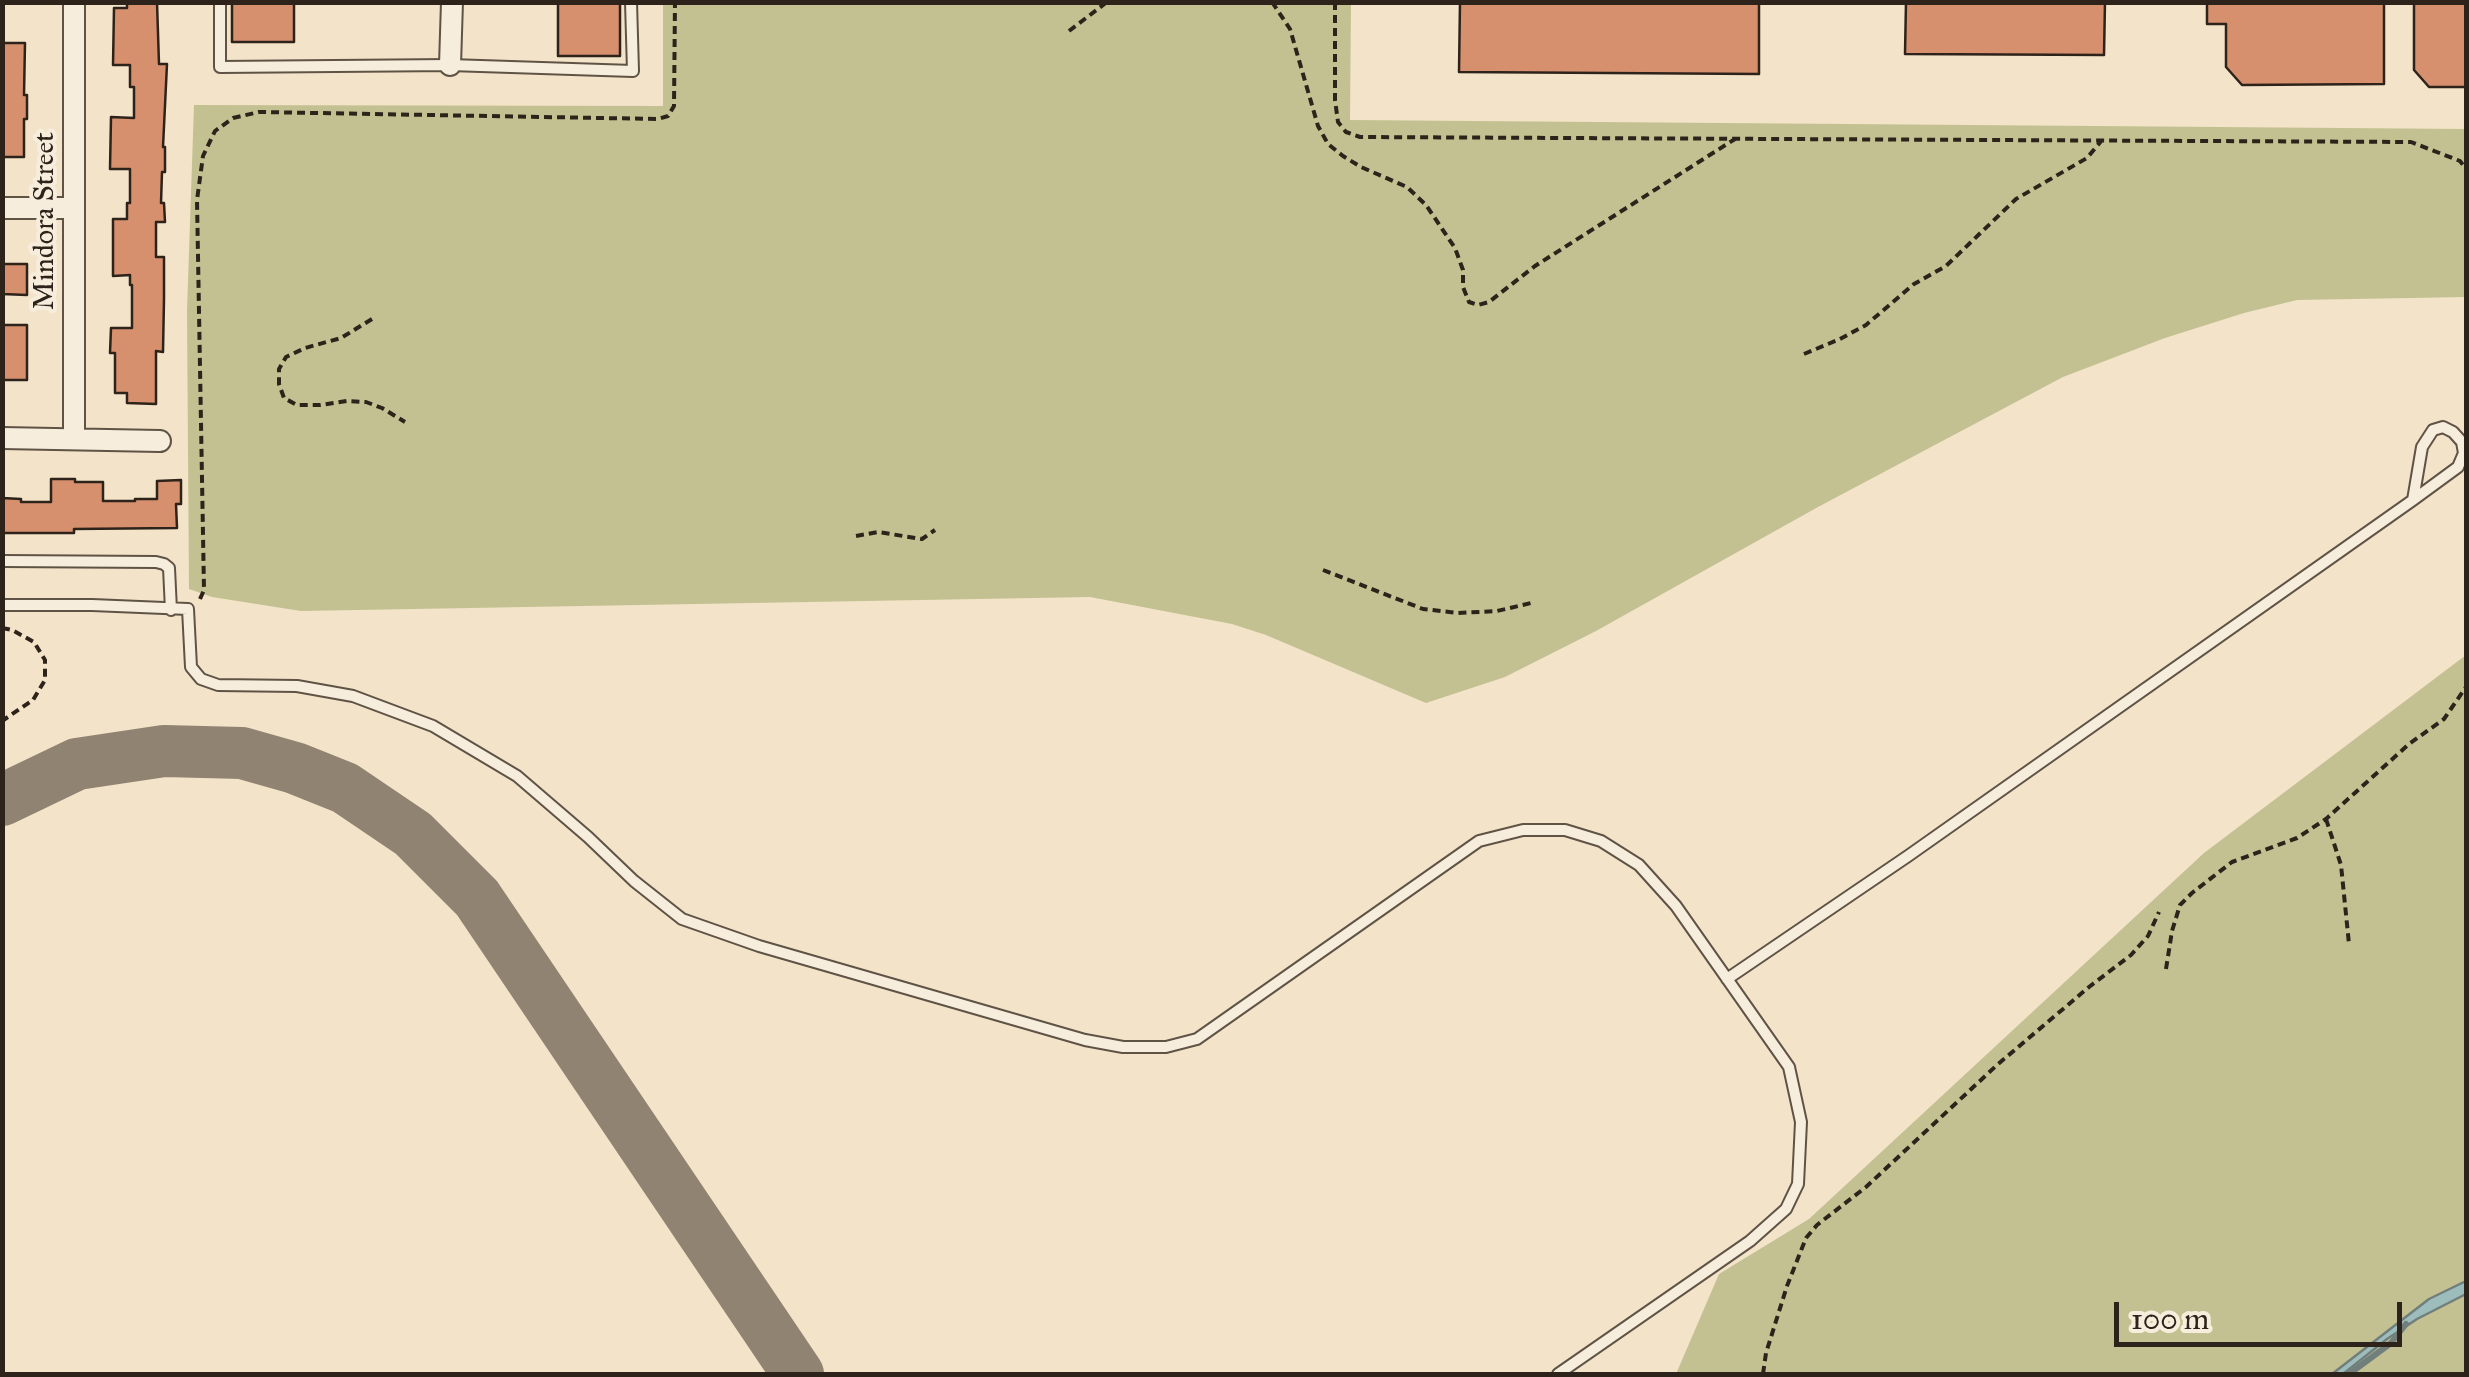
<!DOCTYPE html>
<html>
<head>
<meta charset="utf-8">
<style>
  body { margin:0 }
  #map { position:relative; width:2469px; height:1377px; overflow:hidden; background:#f3e3c9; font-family:"IM FELL Great Primer",serif }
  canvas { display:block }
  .frame { position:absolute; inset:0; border:5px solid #2e231a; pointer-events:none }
  .scale { position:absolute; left:2114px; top:1302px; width:288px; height:45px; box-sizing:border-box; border:5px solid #2e231a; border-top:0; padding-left:12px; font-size:30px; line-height:35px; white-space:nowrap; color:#2e231a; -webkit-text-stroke:8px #f7eddc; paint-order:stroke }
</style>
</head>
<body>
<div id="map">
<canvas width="2469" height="1377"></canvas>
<div class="frame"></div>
<div class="scale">100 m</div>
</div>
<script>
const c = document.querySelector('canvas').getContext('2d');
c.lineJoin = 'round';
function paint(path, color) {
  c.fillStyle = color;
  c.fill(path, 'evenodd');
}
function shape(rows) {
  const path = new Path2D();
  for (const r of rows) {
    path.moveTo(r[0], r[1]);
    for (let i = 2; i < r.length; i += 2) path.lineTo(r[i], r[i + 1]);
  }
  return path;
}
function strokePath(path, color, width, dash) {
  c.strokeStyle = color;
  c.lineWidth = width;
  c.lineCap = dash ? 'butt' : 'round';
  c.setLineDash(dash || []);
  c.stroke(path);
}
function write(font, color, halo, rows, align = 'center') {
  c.font = font + ' "IM FELL Great Primer",serif';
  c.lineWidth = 8;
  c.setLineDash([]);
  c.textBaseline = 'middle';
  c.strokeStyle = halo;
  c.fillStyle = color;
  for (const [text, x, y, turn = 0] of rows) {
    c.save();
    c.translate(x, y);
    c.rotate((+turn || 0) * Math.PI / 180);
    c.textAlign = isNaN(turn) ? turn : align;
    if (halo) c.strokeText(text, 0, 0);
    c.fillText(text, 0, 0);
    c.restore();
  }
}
const green = shape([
  [663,3,1351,3,1350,120,2466,129,2466,297,2297,300,2244,313,2165,338,2063,377,1818,507,1596,631,1505,677,1426,703,1266,635,1232,624,1090,597,301,611,212,597,189,589,187,311,194,105,663,106],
  [2466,655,2466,1374,1676,1374,1719,1274,1809,1219,2204,853]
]);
const water = shape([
  [2466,1281,2466,1294,2417,1319,2387,1339,2343,1374,2332,1374,2429,1299,2466,1281]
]);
const stream = shape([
  [2349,1374,2391,1343,2406,1324]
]);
const taxiway = shape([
  [2,800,77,764,164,751,242,753,295,768,345,788,413,834,477,898,798,1374]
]);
const building = shape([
  [127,2,157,2,159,64,167,64,163,147,165,147,165,172,162,172,161,203,164,203,165,222,156,222,156,257,164,257,164,299,163,352,156,351,156,404,127,403,127,393,115,393,115,353,110,353,111,328,132,328,132,285,130,285,130,275,113,276,113,219,127,219,127,203,130,203,130,169,110,169,111,117,134,118,134,87,130,87,130,65,113,65,114,8,127,8,127,2],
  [232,2,294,2,294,42,232,42,232,2],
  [558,2,620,2,620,56,558,56,558,2],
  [1460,2,1759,2,1759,74,1459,72,1460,2],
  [1906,2,2105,2,2104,55,1905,54,1906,2],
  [2207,2,2384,2,2384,84,2242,85,2226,67,2226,24,2207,24,2207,2],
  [2414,2,2466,2,2466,87,2429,87,2414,70,2414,2],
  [2,43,25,43,24,95,27,95,27,119,24,119,24,157,2,157,2,43],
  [2,264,27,264,27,295,2,294,2,264],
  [2,325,27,325,27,380,2,380,2,325],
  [51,479,75,479,75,482,103,482,103,501,135,501,135,499,157,499,157,481,181,480,181,504,176,504,177,528,74,529,74,533,2,533,2,498,21,499,21,502,51,502,51,479]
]);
const path = shape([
  [1272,2,1290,29,1318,126,1328,144,1343,156,1361,167,1407,187,1426,205,1455,248,1463,270,1463,287,1469,302,1478,305,1489,302,1535,266,1735,139],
  [1335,2,1335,100,1338,122,1346,132,1360,137,2411,142,2460,161,2466,169],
  [1069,31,1107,2],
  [372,319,341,338,305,348,286,357,279,369,279,384,284,398,297,405,320,405,347,401,366,402,382,408,405,422],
  [1804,354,1840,339,1866,325,1914,284,1946,266,2016,199,2087,158,2102,140],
  [856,536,878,532,922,539,935,530],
  [1323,570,1423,609,1458,613,1497,611,1531,603],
  [200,599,204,590,197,200,203,156,215,131,233,118,259,112,658,119,668,116,674,106,675,2],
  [2,628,12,630,34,642,45,660,45,680,33,700,2,721],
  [2326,819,2341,865,2349,944],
  [2166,969,2172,931,2180,905,2192,893,2232,862,2297,838,2326,819,2409,744,2444,719,2466,687],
  [1763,1374,1766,1353,1787,1286,1806,1238,1817,1225,1866,1187,1997,1065,2089,987,2131,955,2148,936,2159,912]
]);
const service = shape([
  [220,2,220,67,450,65,633,71,631,2],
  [2,561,156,562,164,564,169,568,171,610],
  [2,605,92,605,188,609,191,667,201,679,218,685,297,686,353,696,433,726,517,776,588,837,634,881,682,919,759,946,1085,1040,1123,1047,1166,1047,1197,1039,1479,841,1523,830,1565,830,1601,841,1639,865,1676,906,1789,1067,1801,1122,1798,1184,1786,1209,1750,1241,1558,1374],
  [1727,979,1908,856,2413,500,2458,467,2464,453,2462,442,2453,432,2443,427,2433,430,2422,447,2413,500]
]);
const minor = shape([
  [74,2,74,439],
  [450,65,452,2],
  [2,208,74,208],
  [2,438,160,441]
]);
const streetNames = [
  ["Mindora Street",46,221,-90]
];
paint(green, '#c3c191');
paint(water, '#9dbdbd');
strokePath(water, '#717f7c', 2.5);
strokePath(stream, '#717f7c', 6);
strokePath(taxiway, '#908372', 52);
paint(building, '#d7906e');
strokePath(building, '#2e231a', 2.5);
strokePath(service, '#5f5346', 14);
strokePath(minor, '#5f5346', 24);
strokePath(path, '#2e231a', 4, [8, 5]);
strokePath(service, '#f7eddc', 10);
strokePath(minor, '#f7eddc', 20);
write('28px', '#2e231a', '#f7eddc', streetNames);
</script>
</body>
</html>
